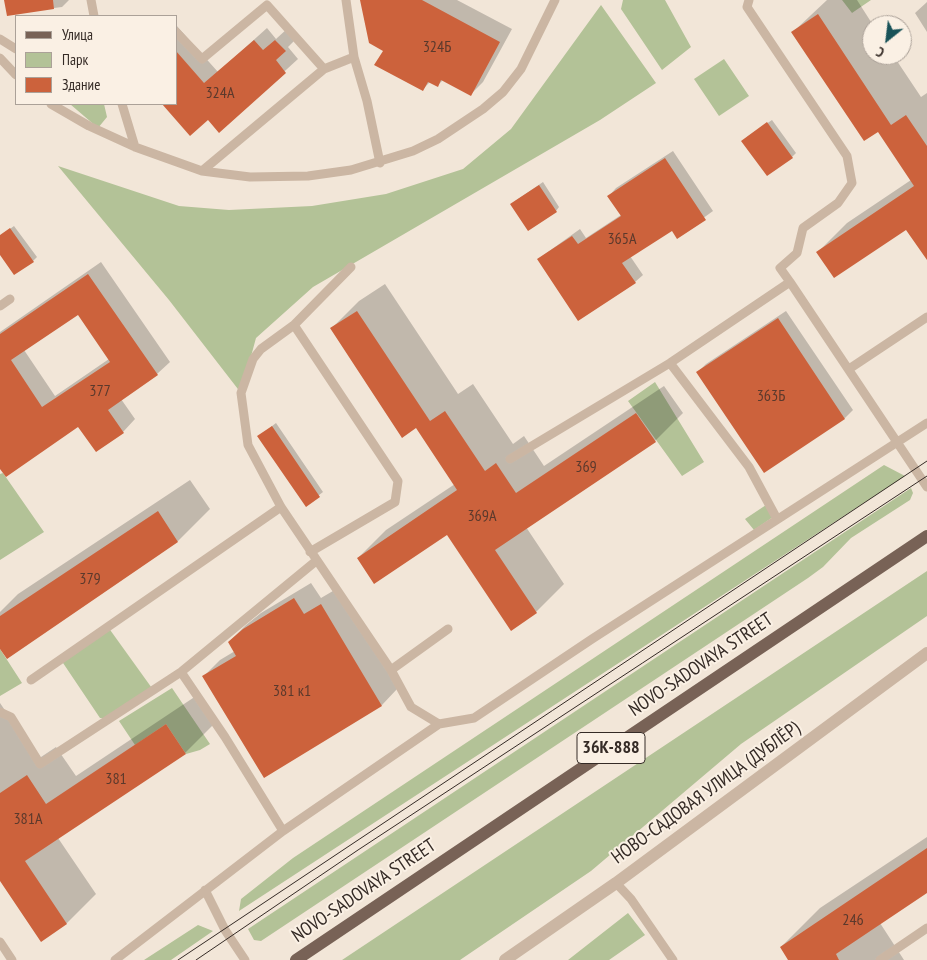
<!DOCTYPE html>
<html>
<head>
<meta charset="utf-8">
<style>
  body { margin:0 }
  #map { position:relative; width:927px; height:960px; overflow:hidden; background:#f2e6d8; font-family:"PT Sans Narrow",sans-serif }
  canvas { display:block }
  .legend { position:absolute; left:15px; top:15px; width:162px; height:90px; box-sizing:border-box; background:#faf0e4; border:1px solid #aba198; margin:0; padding:6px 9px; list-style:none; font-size:15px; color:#352b26 }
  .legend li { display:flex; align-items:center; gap:10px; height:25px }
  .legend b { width:25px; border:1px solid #aba198 }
  .north { position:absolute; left:862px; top:15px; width:50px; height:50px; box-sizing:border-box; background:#faf0e4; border:1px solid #aba198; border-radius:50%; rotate:209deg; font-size:14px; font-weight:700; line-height:20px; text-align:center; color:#352b26 }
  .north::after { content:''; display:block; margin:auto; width:18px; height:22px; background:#195359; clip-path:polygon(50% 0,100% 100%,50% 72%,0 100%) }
</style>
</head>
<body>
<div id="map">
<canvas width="927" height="960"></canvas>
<ul class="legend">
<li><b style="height:6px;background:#786256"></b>Улица</li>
<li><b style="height:14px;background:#b3c297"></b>Парк</li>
<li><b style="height:14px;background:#cc623c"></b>Здание</li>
</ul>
<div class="north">С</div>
</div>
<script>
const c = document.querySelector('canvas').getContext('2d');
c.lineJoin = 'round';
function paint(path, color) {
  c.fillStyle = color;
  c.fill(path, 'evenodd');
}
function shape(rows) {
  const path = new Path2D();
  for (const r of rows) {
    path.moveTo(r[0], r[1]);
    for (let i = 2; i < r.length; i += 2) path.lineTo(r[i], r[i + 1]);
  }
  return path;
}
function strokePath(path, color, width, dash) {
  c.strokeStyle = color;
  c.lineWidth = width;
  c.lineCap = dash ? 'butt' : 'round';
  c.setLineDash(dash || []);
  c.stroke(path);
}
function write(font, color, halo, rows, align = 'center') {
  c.font = font + ' "PT Sans Narrow",sans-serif';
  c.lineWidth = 4;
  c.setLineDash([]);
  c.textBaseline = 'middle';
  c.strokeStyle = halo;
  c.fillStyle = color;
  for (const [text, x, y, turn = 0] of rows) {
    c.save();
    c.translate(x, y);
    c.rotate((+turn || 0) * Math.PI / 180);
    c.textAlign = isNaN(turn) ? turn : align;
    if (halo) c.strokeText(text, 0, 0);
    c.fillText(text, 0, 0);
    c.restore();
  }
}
const green = shape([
  [623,0,665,0,691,47,662,70,621,9],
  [842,0,871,0,852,13],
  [601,5,656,83,600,120,313,287,256,338,241,393,169,300,58,166,179,206,229,210,312,206,386,194,463,169,511,129],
  [724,59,749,96,719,116,694,79],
  [70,104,104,104,107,117,98,128],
  [655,382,704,462,682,476,628,401],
  [884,465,905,476,239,911,241,899,293,858],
  [3,473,44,532,0,560,0,474],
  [911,488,913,493,910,500,851,538,823,567,808,578,261,941,254,940,248,929],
  [766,505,773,517,754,530,745,519],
  [927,571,927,616,741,744,591,871,460,960,342,960],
  [108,627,154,691,110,719,100,718,61,660],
  [0,649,22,683,0,696],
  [172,688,210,744,200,750,186,754,166,724,135,745,119,721],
  [628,913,645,935,609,960,568,960],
  [198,925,213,931,171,960,144,960]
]);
const shadow = shape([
  [5,0,69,0,62,7,8,14],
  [361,0,457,0,512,29,483,82,471,94,443,80,437,86,430,82,422,90,384,50],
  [827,0,857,0,873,25,872,55,893,55,921,97,927,93,927,258,907,228,818,252,847,223,911,180,878,130,793,32],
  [927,2,927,32,915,13],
  [176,25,218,72,267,28,276,39,288,28,297,38,288,47,298,59,219,131,208,118,190,134,163,104,176,104],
  [772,120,796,153,792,157,747,137],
  [673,151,713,211,677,237,672,229,630,256,643,275,635,282,538,259,580,229,586,238,621,215,609,196,616,188],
  [543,182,559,207,556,211,515,201],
  [14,226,37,257,33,261,0,253,0,236],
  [101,262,170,362,157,374,121,399,135,419,123,432,79,425,0,467,0,332],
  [79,313,109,359,55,396,24,350],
  [385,284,458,394,473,384,513,444,524,436,544,466,664,386,683,413,655,441,526,527,564,584,536,612,447,534,358,558,386,530,455,484,417,426,331,329,359,301],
  [786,311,853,410,845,418,764,472,698,372,706,364],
  [276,423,323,492,306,505,263,433],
  [190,480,210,509,178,541,7,658,0,647,0,612,18,594],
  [311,583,321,598,338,588,398,688,382,705,264,776,204,676,220,660,235,651,229,642,246,625,261,613],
  [196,696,215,723,185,753,58,838,96,894,67,923,41,940,0,879,0,703,38,759,56,747,76,776],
  [927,837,927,892,880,923,904,960,790,960,781,947,820,908]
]);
const building = shape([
  [4,0,53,0,54,9,7,16],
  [360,0,422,0,500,42,471,96,441,80,438,87,428,82,423,91,374,65,383,51,369,43],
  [818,14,891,125,906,115,927,146,927,260,906,230,834,278,816,252,914,186,878,132,864,141,791,32],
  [254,40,263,50,275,40,286,51,276,60,286,73,219,133,208,120,190,136,162,104,176,104,176,51,204,83],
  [767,122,793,158,767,176,741,141],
  [665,158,706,220,677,239,672,231,622,263,636,283,578,321,537,259,572,236,578,244,621,216,607,196],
  [539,185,557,212,528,231,510,204],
  [10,228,34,262,14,275,0,255,0,235],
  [88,274,158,375,108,410,124,433,96,452,78,427,6,477,0,469,0,334],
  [78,315,110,362,42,407,11,360],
  [357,311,430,421,445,411,485,471,496,463,516,493,636,413,656,442,495,550,537,613,511,631,447,535,374,584,357,558,457,490,416,428,402,438,330,328],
  [778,318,845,419,764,473,696,372],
  [272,426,320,497,306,507,257,436],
  [158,511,178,542,7,659,0,649,0,616],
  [294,598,304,614,321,604,382,706,264,778,202,676,236,656,228,642,243,629],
  [166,724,186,754,25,861,67,924,41,942,0,881,0,793,27,775,46,804],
  [927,848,927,893,836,954,839,960,788,960,780,947]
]);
const lane = shape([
  [91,0,94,16],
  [346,0,354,57,367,101,380,163],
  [176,32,202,59,267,5,324,69],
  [0,39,16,49],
  [0,58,16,75],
  [51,104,89,126,135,147,202,171,250,177,308,176,351,170,413,151,438,139,483,109,503,92,521,69,555,0],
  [122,104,135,147],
  [202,171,324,69,354,57],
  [351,267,294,325,261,349,253,359,241,393,248,445,281,507,391,670,411,707,439,724],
  [790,282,927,487],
  [0,306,10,299],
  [294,325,398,481,395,502,310,552],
  [670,363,749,467,777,519],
  [849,369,927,317],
  [510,459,670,363,790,282,780,268,797,253,803,228,838,203,852,183,847,156,747,7,749,0],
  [391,670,448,629],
  [181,672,225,737,283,831],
  [31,680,281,507],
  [0,712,11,717,40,764,181,672,316,561],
  [616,883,631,899,673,960],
  [205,890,225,930,245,960],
  [0,942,12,960],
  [115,960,283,831,439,724,474,718,592,639,927,423],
  [880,960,927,928]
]);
const street = shape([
  [505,960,616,883,927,653]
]);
const primary = shape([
  [296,960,927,536]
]);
const tram = shape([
  [178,960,927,461],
  [196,960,358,850,927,476]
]);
const numberNames = [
  ["324Б",437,47],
  ["324А",220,93],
  ["365А",622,239],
  ["377",100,391],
  ["363Б",771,396],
  ["369",586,467],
  ["369А",482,516],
  ["379",90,579],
  ["381 к1",292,691],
  ["381",116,779],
  ["381А",28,819],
  ["246",853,920]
];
const shields = [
  [611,748,68]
];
const shieldNames = [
  ["36К-888",611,748]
];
const streetNames = [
  ["NOVO-SADOVAYA STREET",701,665,-34],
  ["НОВО-САДОВАЯ УЛИЦА (ДУБЛЁР)",706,793,-36],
  ["NOVO-SADOVAYA STREET",364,891,-34]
];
paint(green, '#b3c297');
paint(shadow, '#0003');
paint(building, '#cc623c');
strokePath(lane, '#cbb6a3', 9);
strokePath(street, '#cbb6a3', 12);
strokePath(primary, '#786256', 12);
strokePath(tram, '#352b26', 1);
write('16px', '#5b392c', null, numberNames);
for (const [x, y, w] of shields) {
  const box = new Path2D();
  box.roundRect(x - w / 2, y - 15.5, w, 31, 4);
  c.fillStyle = '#faf0e4';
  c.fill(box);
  strokePath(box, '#352b26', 1);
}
write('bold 18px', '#352b26', null, shieldNames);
write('19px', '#352b26', '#faf0e4', streetNames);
</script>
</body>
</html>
